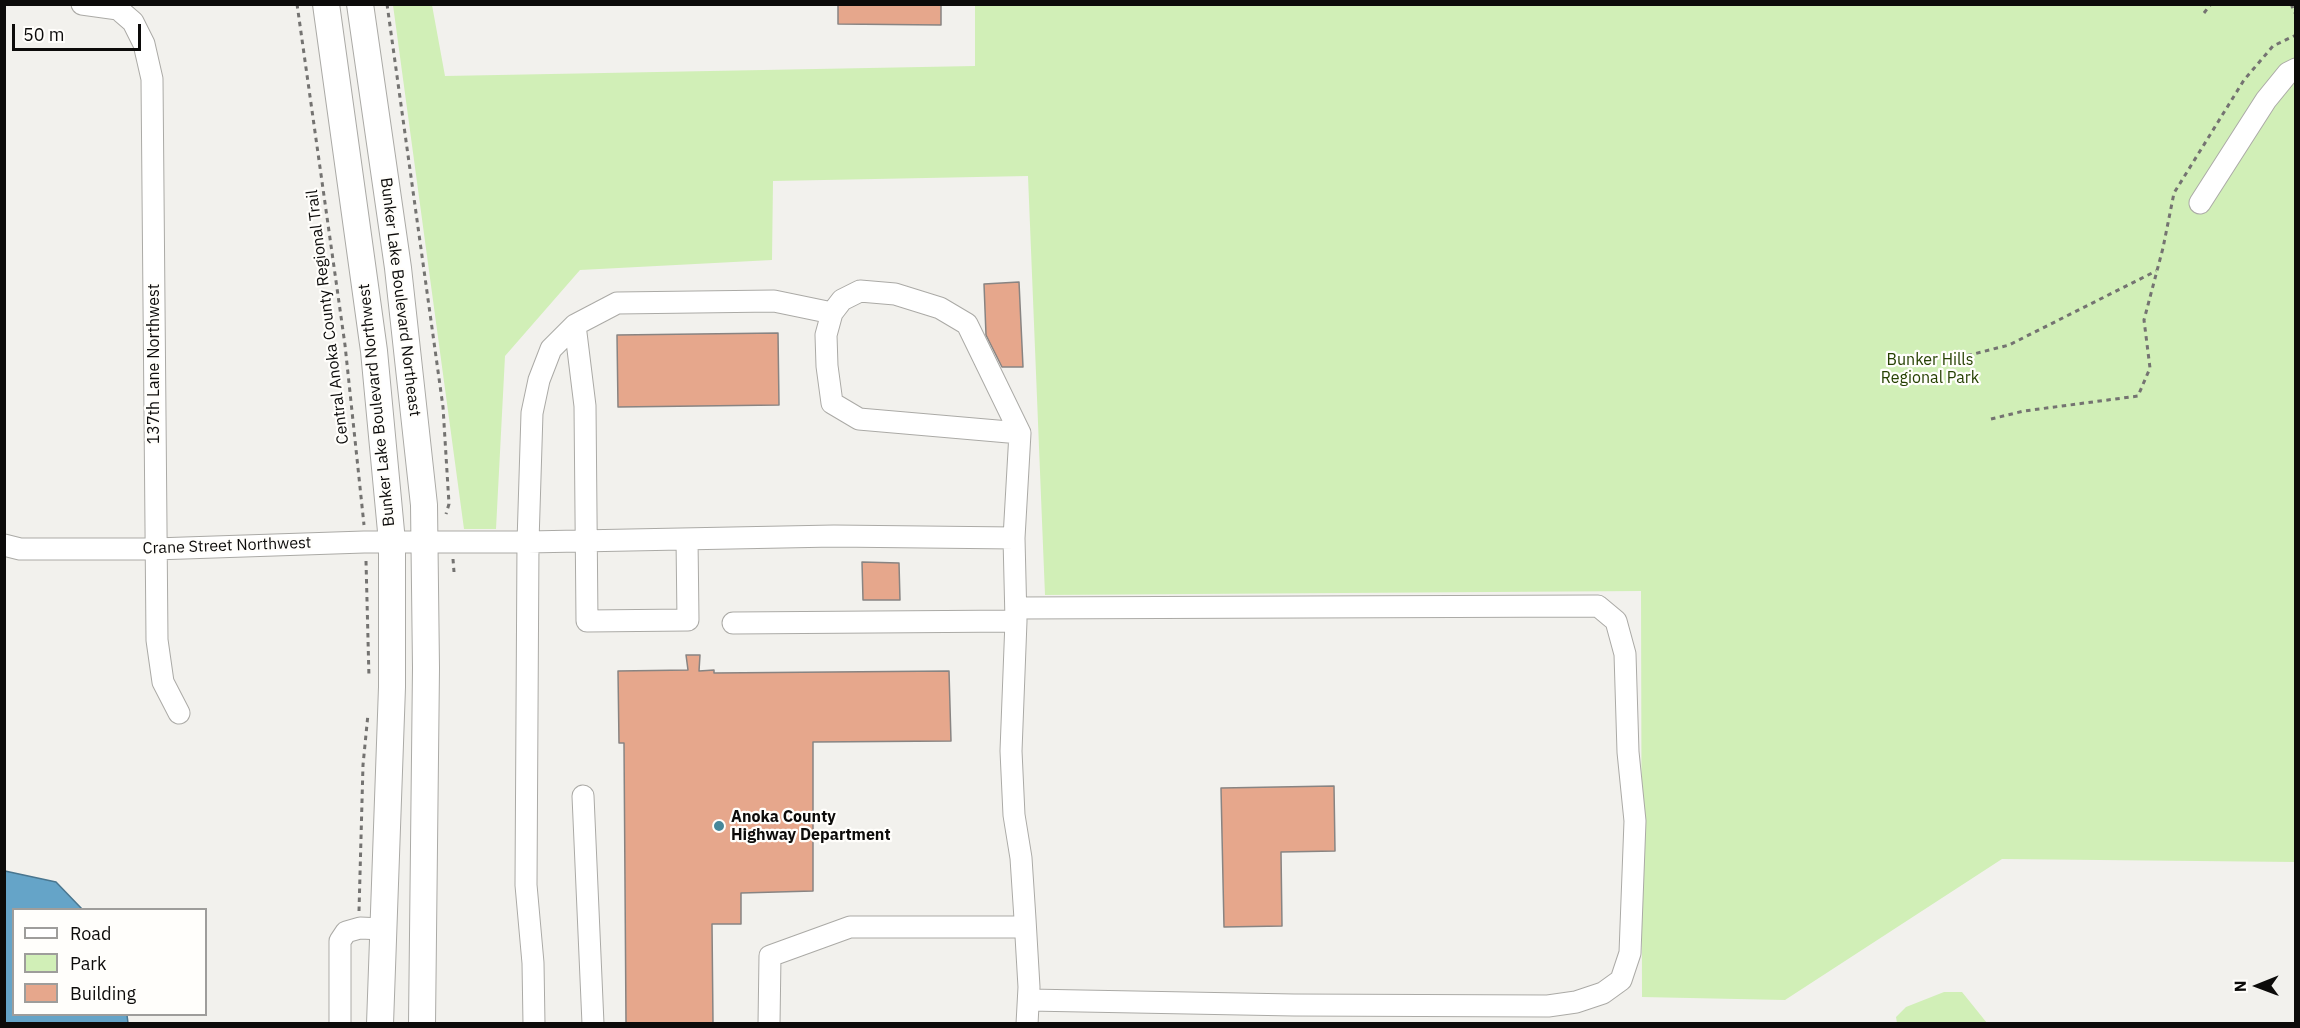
<!DOCTYPE html>
<html>
<head>
<meta charset="utf-8">
<style>
  body { margin:0 }
  #map { position:relative; width:2300px; height:1028px; overflow:hidden; background:#f2f1ed; font-family:"IBM Plex Sans",sans-serif }
  canvas { display:block }
  .frame { position:absolute; inset:0; border:6px solid #0c0b0a; pointer-events:none }
  .legend { position:absolute; left:12px; top:908px; width:195px; height:108px; box-sizing:border-box; background:#fffefb; border:2px solid #9e9d9b; margin:0; padding:8px 10px; list-style:none; font-size:18px; color:#0c0b0a }
  .legend li { display:flex; align-items:center; gap:12px; height:30px }
  .legend b { width:30px; border:2px solid #9e9d9b }
  .north { position:absolute; left:2228px; top:956px; width:60px; height:60px; -webkit-text-stroke:4px #fffefb; paint-order:stroke; rotate:269deg; font-size:16px; font-weight:700; line-height:24px; text-align:center; color:#0c0b0a }
  .north::after { content:''; display:block; margin:auto; width:21px; height:27px; background:#0c0b0a; clip-path:polygon(50% 0,100% 100%,50% 72%,0 100%) }
  .scale { position:absolute; left:12px; top:24px; width:129px; height:27px; box-sizing:border-box; border:3px solid #0c0b0a; border-top:0; padding-left:8px; font-size:18px; line-height:21px; white-space:nowrap; color:#0c0b0a; -webkit-text-stroke:4px #fffefb; paint-order:stroke }
</style>
</head>
<body>
<div id="map">
<canvas width="2300" height="1028"></canvas>
<div class="frame"></div>
<ul class="legend">
<li><b style="height:8px;background:#fff"></b>Road</li>
<li><b style="height:16px;background:#d1efb7"></b>Park</li>
<li><b style="height:16px;background:#e6a78c"></b>Building</li>
</ul>
<div class="north">N</div>
<div class="scale">50 m</div>
</div>
<script>
const c = document.querySelector('canvas').getContext('2d');
c.lineJoin = 'round';
function paint(path, color) {
  c.fillStyle = color;
  c.fill(path, 'evenodd');
}
function shape(rows) {
  const path = new Path2D();
  for (const r of rows) {
    path.moveTo(r[0], r[1]);
    for (let i = 2; i < r.length; i += 2) path.lineTo(r[i], r[i + 1]);
  }
  return path;
}
function strokePath(path, color, width, dash) {
  c.strokeStyle = color;
  c.lineWidth = width;
  c.lineCap = dash ? 'butt' : 'round';
  c.setLineDash(dash || []);
  c.stroke(path);
}
function write(font, color, halo, rows, align = 'center') {
  c.font = font + ' "IBM Plex Sans",sans-serif';
  c.lineWidth = 4.5;
  c.setLineDash([]);
  c.textBaseline = 'middle';
  c.strokeStyle = halo;
  c.fillStyle = color;
  for (const [text, x, y, turn = 0] of rows) {
    c.save();
    c.translate(x, y);
    c.rotate((+turn || 0) * Math.PI / 180);
    c.textAlign = isNaN(turn) ? turn : align;
    if (halo) c.strokeText(text, 0, 0);
    c.fillText(text, 0, 0);
    c.restore();
  }
}
const green = shape([
  [975,4,2295,5,2295,862,2002,859,1785,1000,1642,997,1641,591,1045,595,1028,176,773,181,772,260,580,270,505,356,496,529,464,529,393,5,432,5,445,76,975,66],
  [1944,992,1962,992,1987,1023,1897,1023,1896,1017,1906,1007]
]);
const water = shape([
  [5,871,56,882,82,909,14,910,14,1014,127,1015,128,1023,5,1023,5,871]
]);
const building = shape([
  [838,4,941,4,941,25,838,24,838,4],
  [1019,282,1023,367,1002,367,986,335,984,284,1019,282],
  [778,333,779,405,618,407,617,335,778,333],
  [862,562,899,563,900,600,863,600,862,562],
  [686,655,700,655,699,671,714,670,714,673,949,671,951,741,813,742,813,891,741,893,741,924,712,924,713,1023,626,1023,624,743,619,743,618,671,688,670,686,655],
  [1334,786,1335,851,1281,852,1282,926,1224,927,1221,788,1334,786]
]);
const path = shape([
  [297,4,345,345,364,525],
  [387,4,443,407,449,504,446,514],
  [2291,4,2296,15],
  [2204,13,2211,4],
  [1950,360,2009,345,2156,271],
  [1991,419,2024,411,2138,396,2150,368,2144,320,2163,248,2174,193,2244,80,2273,46,2296,35],
  [453,559,454,572],
  [366,561,369,678],
  [359,911,363,765,368,714]
]);
const minor = shape([
  [82,4,118,9,133,22,144,44,152,79,157,640,163,682,179,713],
  [2200,203,2266,100,2288,73,2296,69],
  [860,291,895,294,940,308,967,324,1020,433,859,419,832,403,827,366,826,335,832,313,842,300,860,291],
  [832,313,774,301,617,303,575,325,551,349,539,380,532,413,528,542,834,536,1014,538],
  [575,325,585,406,587,621,688,620,687,539],
  [1020,433,1014,538,1016,621,1011,751,1014,815,1021,858,1025,919,1029,987,1027,1024],
  [4,545,20,549,155,549,364,542,528,542,526,885,533,963,534,1024],
  [1016,608,1598,606,1616,621,1625,654,1628,752,1635,821,1630,953,1621,980,1603,993,1576,1002,1548,1006,1294,1005,1029,1000],
  [733,623,1016,621],
  [583,796,593,1024],
  [340,1024,340,941,346,932,360,928,383,929],
  [769,1024,770,956,850,927,1025,927]
]);
const major = shape([
  [326,4,374,351,392,542,392,687,380,1024],
  [360,4,398,268,424,505,426,668,422,1024]
]);
const markers = [
  [719,826,6,"#47879a"]
];
const streetNames = [
  ["Bunker Lake Boulevard Northeast",400,297,83],
  ["Central Anoka County Regional Trail",328,317,-97],
  ["137th Lane Northwest",154,364,-90],
  ["Bunker Lake Boulevard Northwest",377,405,-96],
  ["Crane Street Northwest",227,546,-2]
];
const parkNames = [
  ["Bunker Hills",1930,360],
  ["Regional Park",1930,378]
];
const poiNames = [
  ["Anoka County",731,817],
  ["Highway Department",731,835]
];
paint(green, '#d1efb7');
paint(water, '#65a4c8');
strokePath(water, '#4a768f', 1.5);
paint(building, '#e6a78c');
strokePath(building, '#888482', 1.5);
strokePath(minor, '#abaaa6', 23);
strokePath(major, '#abaaa6', 28);
strokePath(path, '#747371', 3, [4.5, 4.5]);
strokePath(minor, '#fff', 21);
strokePath(major, '#fff', 26);
for (const [x, y, r, color] of markers) {
  const dot = new Path2D();
  dot.arc(x, y, r, 0, 2 * Math.PI);
  c.fillStyle = color;
  c.fill(dot);
  strokePath(dot, '#fffefb', 2);
}
write('16px', '#0c0b0a', '#fffefb', streetNames);
write('16px', '#264102', '#fffefb', parkNames);
write('bold 16px', '#0c0b0a', '#fffefb', poiNames, 'left');
</script>
</body>
</html>
